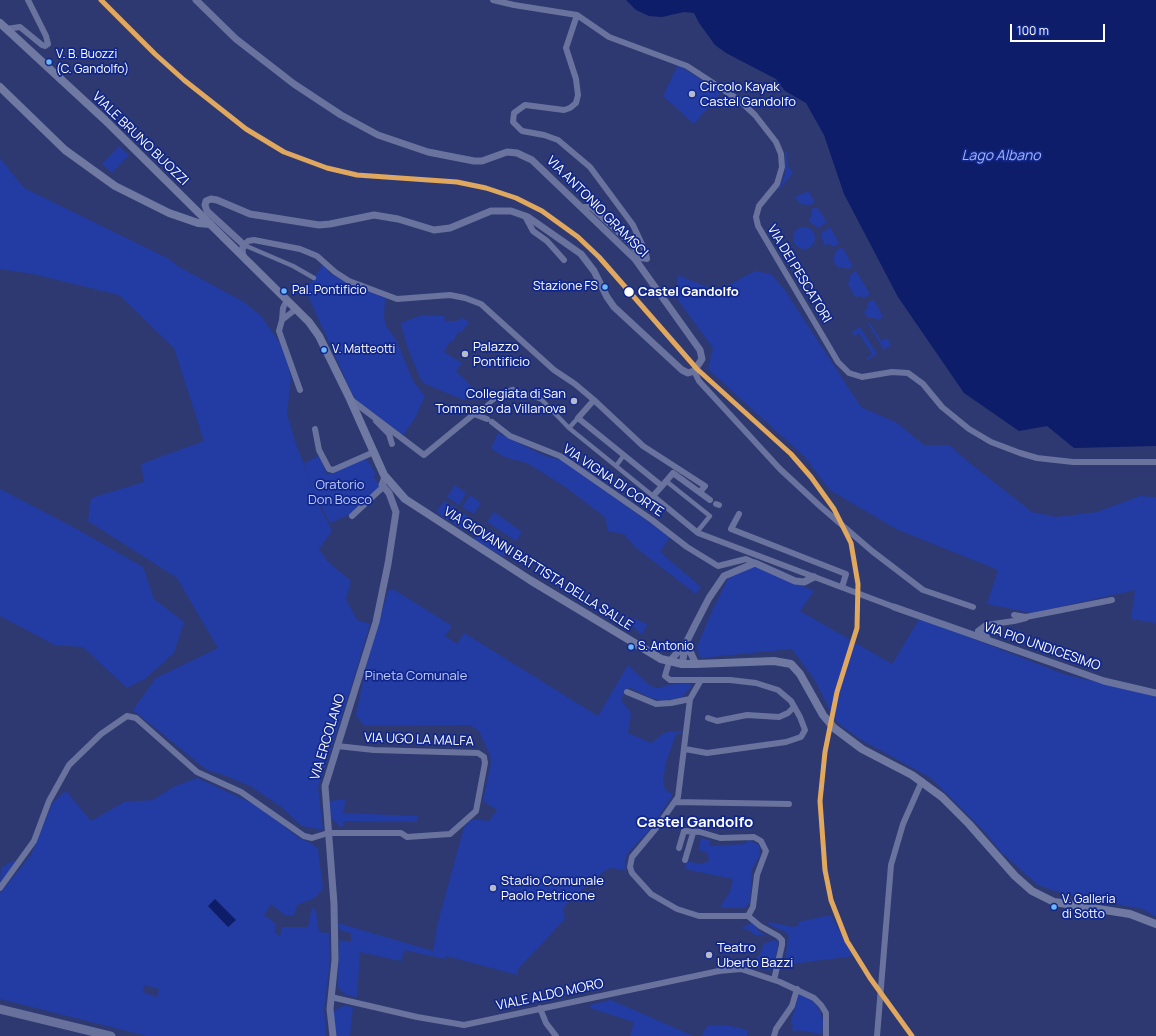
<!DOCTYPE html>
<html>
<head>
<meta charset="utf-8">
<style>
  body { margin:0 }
  #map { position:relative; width:1156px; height:1036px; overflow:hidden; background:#2d3970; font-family:Manrope,sans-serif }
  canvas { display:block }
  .scale { position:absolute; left:1010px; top:24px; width:95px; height:18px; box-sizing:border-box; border:2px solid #fff; border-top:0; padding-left:5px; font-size:12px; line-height:14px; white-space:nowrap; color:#fff; -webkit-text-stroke:3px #11278c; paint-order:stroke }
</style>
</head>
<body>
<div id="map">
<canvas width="1156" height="1036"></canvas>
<div class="scale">100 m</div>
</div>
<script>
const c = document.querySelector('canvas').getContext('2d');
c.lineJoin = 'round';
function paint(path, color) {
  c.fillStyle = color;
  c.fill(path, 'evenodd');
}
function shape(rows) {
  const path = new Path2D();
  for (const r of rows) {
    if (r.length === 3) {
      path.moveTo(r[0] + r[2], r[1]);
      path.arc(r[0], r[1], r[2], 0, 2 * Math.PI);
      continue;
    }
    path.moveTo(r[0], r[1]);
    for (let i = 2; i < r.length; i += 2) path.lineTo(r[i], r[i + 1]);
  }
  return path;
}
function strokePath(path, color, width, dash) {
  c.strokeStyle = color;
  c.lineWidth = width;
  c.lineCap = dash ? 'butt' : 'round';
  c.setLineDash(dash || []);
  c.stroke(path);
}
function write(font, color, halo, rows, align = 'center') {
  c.font = font + ' Manrope,sans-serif';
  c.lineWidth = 3.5;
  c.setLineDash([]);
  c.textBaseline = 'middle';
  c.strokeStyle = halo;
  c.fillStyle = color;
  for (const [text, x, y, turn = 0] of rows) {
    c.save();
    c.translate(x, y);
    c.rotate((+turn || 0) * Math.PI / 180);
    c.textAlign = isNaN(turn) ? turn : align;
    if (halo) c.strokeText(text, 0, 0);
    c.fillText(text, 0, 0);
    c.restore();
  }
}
const green = shape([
  [678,65,721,92,694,124,663,96],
  [119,146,129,155,112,173,102,164],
  [785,152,787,152,788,166,793,173,775,194,782,182,785,174],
  [0,158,24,188,169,259,179,267,244,302,261,316,280,343,287,357,291,378,287,414,295,441,319,505,332,531,319,549,328,562,351,581,346,599,357,620,370,624,350,691,318,787,323,830,302,826,280,806,250,786,224,775,207,770,133,710,156,678,218,648,177,578,88,521,91,498,144,482,141,464,204,441,174,348,119,295,33,274,0,269],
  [808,191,815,202,809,205,800,204,795,197],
  [817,207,827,222,818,228,811,223,809,219,812,215,812,209],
  [804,238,11],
  [830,227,839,243,834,247,829,244,824,245,821,233],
  [842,247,853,266,848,269,842,267,838,268,833,260,836,251],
  [323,264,328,270,328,272,334,276,356,287,385,298,384,318,387,328,396,339,413,381,425,396,415,418,403,435,354,398,306,291],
  [755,271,771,274,784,289,861,407,897,423,924,445,949,445,971,464,1032,512,1056,517,1097,512,1140,496,1156,497,1156,623,1131,619,1135,590,1032,613,987,604,998,570,896,529,830,490,804,456,708,369,713,348,678,300,677,275,717,291],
  [856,271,870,294,864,298,860,296,855,297,848,284,851,274],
  [874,300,883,317,878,320,873,318,868,318,864,312,868,308,867,303],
  [423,315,444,316,445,321,456,321,463,318,469,322,461,333,459,331,452,342,450,341,444,352,462,363,456,371,474,389,464,400,425,384,420,378,407,346,401,325,402,322],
  [870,323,881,341,887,338,891,345,884,350,868,324],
  [860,327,877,354,868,360,867,358,872,354,859,333,854,336,852,332],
  [498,433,545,456,561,460,670,537,660,552,701,587,696,594,635,547,624,534,608,531,605,517,567,488,527,463,504,457,491,448],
  [319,456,327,475,363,459,368,461,376,474,373,476,381,487,351,514,330,523,314,492,304,463],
  [455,485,466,493,459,505,447,497],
  [0,489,75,528,143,567,154,599,184,622,174,653,146,678,127,688,83,647,55,645,0,616],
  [470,495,481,503,474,514,462,507],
  [444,501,456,508,448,520,436,512],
  [459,511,470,518,463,529,452,522],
  [494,512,522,532,516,541,487,522],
  [483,528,511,546,504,557,474,539],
  [756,566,814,591,800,611,892,664,920,618,1066,675,1156,695,1156,917,1143,909,1067,895,1038,885,1001,852,985,832,931,778,860,739,842,726,834,718,815,680,792,649,700,658,697,647,712,611,729,577],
  [393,589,452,626,445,636,457,644,464,633,598,716,628,665,647,683,653,687,660,688,667,685,689,683,692,686,682,697,662,701,651,698,629,687,623,695,621,700,631,713,628,733,651,743,666,732,682,731,682,733,676,734,666,762,663,780,665,789,668,792,672,793,672,796,652,827,627,854,625,862,626,870,611,868,606,870,569,900,563,909,565,919,518,969,518,975,446,956,445,959,404,950,401,961,360,952,357,997,346,995,338,987,339,940,351,942,351,933,339,930,338,923,433,951,437,926,464,827,472,819,489,821,497,810,483,801,491,763,490,755,479,731,470,725,364,726,356,715,365,671,388,591],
  [627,616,647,624,643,633,640,634,626,618],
  [197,778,256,805,299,838,311,843,318,849,323,888,315,898,297,905,294,915,285,915,271,904,264,915,276,924,275,933,280,936,282,927,308,927,312,907,316,911,319,932,329,933,330,960,324,1009,326,1036,147,1036,0,999,0,893,31,855,53,802,66,791,91,821,124,802,153,800,175,786],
  [215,899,235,920,229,927,208,906],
  [145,985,159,989,157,997,143,992],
  [346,799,343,813,417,816,417,822,344,821,343,827,340,826,331,818,330,801],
  [701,838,711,841,709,846,745,844,748,840,759,845,760,855,752,869,750,902,745,908,721,908,721,905,730,892,733,879,685,869,686,861,701,864,709,861,708,853,699,850],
  [14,860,15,864,0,884,1,868],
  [831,915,853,956,784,965,789,936,786,932,768,924,769,922,793,927,799,925,798,922],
  [752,923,762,934,767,935,755,935,747,929,740,928],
  [774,940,778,942,778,946,773,967,769,970,747,965,759,956,763,946,763,944],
  [799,994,812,1000,817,1005,823,1020,822,1034,797,1030,795,1033,792,1029,793,1025,791,1023,792,1018],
  [611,1000,693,1036,630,1036,634,1022,590,1008,590,1005],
  [345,1006,353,1007,350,1036,337,1036,332,1013,340,1007],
  [711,1025,730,1026,748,1030,747,1036,702,1036,706,1027]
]);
const water = shape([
  [626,0,1156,0,1156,446,1074,448,1047,426,1019,431,964,393,898,297,844,194,824,135,806,103,785,91,776,79,726,53,715,45,699,23,694,13,684,12,662,17,649,16,636,10],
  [215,899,236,920,228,927,208,906]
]);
const pedestrian = shape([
  [244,245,293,266,314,278],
  [487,405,504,392,513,389,542,400,569,428,653,496],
  [474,414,479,410],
  [569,428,578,418],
  [616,466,624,455],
  [666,481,710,516,697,532]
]);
const minor = shape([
  [493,0,514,5,577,15,609,37,687,66,739,100,755,115,776,142,781,154,782,167,777,184,759,206,756,217,758,226,838,362,849,373,862,377,892,372,908,373,923,384,942,407,969,429,991,442,1020,453,1037,458,1073,462,1156,462],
  [577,15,566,48,576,79,578,95,576,103,570,108,564,110,525,105,514,113,513,122,522,131,544,135,558,140,590,167,633,225,646,253,647,259,641,258,629,242,591,207,582,207],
  [6,29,20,27,42,45,45,46,48,44,46,36,28,0],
  [525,216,533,231,547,241,564,260],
  [244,245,248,241,254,240,300,249,317,256,335,272,349,281,397,299,450,295,465,298,481,304,554,370,575,384,594,400,643,446,705,486,700,492],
  [296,309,282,320,279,331,300,390],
  [282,320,283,308,287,300],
  [694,371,699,381,780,469,821,507,872,551,923,590,973,607],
  [350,399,424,455,474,414,487,419],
  [594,400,578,418,662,486,653,496,698,533,894,607],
  [376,421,389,434,392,444],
  [492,422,510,436,560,456,652,520,687,547,718,566,746,559,755,563],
  [315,429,319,450,329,469,333,470,374,452],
  [662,486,673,473,710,500],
  [716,504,719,505],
  [739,514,731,529,846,574,842,587],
  [352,516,383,487],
  [1026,617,1112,600],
  [987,637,978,631,986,625,1014,621,1026,618,1026,617,1014,615],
  [669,662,665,676,670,680,730,680,756,683,778,690,791,701,800,717,805,730,801,737,786,742,707,753,685,749],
  [701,680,690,699,678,797,657,827,632,857,630,867,632,873,651,894,677,909,699,916,748,916,760,926,778,936,782,940,782,945,774,980],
  [627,692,656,704,671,703,690,699],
  [708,718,717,721,747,715,779,717,788,713,794,707],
  [675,802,789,804],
  [679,848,684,831,700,832,720,838,754,837,761,841,766,851,757,875,753,907,748,916],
  [685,860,693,833],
  [0,888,34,841,49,801,69,765,101,734,127,716,136,718,197,772,241,792,304,836,312,838,328,833,401,833,407,837,450,834,476,811,485,763,484,757,478,753,374,750,337,746],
  [331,997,417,1017,464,1025,719,971,741,969,780,982,814,998,821,1005,826,1013,826,1036],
  [540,1008,546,1023,556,1036],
  [774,1036,776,1029,792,1006,797,989],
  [877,1036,891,865,903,824,922,781]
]);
const tertiary = shape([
  [196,0,236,39,294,84,341,115,378,135,428,152,474,161,482,161,507,152,517,153,532,160,635,259,700,350,702,359,694,371,688,373,682,370,614,307,607,297,594,271,581,254,528,217,511,211,491,211,450,228,434,230,398,219,374,215,330,224,319,225,250,214,217,200,211,199,206,201,205,205,207,211,244,245,242,250,243,256],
  [894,607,1104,681,1156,693],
  [686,643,696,664],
  [669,662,686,643],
  [682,664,686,643,695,625,709,598,724,576,755,563,795,581,804,582,814,577],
  [333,1036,330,1009,335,960,334,904,325,786,376,622,388,564,396,512,389,493,382,485,385,477]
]);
const secondary = shape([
  [0,23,105,120,309,322,319,336,350,399,384,475,405,499,530,580,661,659,682,664,696,664,774,661,791,664,800,674,823,715,834,728,862,749,912,775,942,797,969,824,1015,876,1032,891,1054,902,1130,914,1156,924],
  [0,87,65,150,115,186,169,213,198,223,210,224]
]);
const primary = shape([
  [0,1009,111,1036]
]);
const rail1 = shape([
  [101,0,155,54,184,80,246,129,284,152,327,168,357,175,457,182,486,188,516,198,542,211,578,237,599,257,697,369,791,454,811,477,834,509,851,543,858,584,857,628,837,692,825,752,820,801,825,870,831,900,847,941,870,978,912,1036]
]);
const markers = [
  [49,62,3.5,"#6db6f5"],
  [692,94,4,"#b6bacd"],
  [605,287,3.5,"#6db6f5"],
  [284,291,3.5,"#6db6f5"],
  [629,292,5.5,"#fff"],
  [324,350,3.5,"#6db6f5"],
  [465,354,4,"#b6bacd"],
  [574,401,4,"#b6bacd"],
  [631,647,3.5,"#6db6f5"],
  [493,888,4,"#b6bacd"],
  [1054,907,3.5,"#6db6f5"],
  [709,955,4,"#b6bacd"]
];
const busNames = [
  ["V. B. Buozzi",56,55],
  ["(C. Gandolfo)",56,70],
  ["Stazione FS",598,287,"right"],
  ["Pal. Pontificio",292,291],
  ["V. Matteotti",332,350],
  ["S. Antonio",638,647],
  ["V. Galleria",1062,900],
  ["di Sotto",1062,915]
];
const poiNames = [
  ["Circolo Kayak",700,87],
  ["Castel Gandolfo",700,102],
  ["Palazzo",473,347],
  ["Pontificio",473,362],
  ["Collegiata di San",566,394,"right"],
  ["Tommaso da Villanova",566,409,"right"],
  ["Stadio Comunale",501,881],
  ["Paolo Petricone",501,896],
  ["Teatro",717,948],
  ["Uberto Bazzi",717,963]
];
const streetNames = [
  ["VIALE BRUNO BUOZZI",140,139,44],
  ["VIA ANTONIO GRAMSCI",597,207,45],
  ["VIA DEI PESCATORI",799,274,59],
  ["VIA VIGNA DI CORTE",613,481,34],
  ["VIA GIOVANNI BATTISTA DELLA SALLE",538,569,32],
  ["VIA PIO UNDICESIMO",1042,647,19],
  ["VIA ERCOLANO",328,737,-73],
  ["VIA UGO LA MALFA",419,740,2],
  ["VIALE ALDO MORO",550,995,-12]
];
const stopNames = [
  ["Castel Gandolfo",638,292]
];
const parkNames = [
  ["Oratorio",340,485],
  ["Don Bosco",340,500],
  ["Pineta Comunale",416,676]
];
const waterNames = [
  ["Lago Albano",1001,156]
];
const quarterNames = [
  ["Castel Gandolfo",695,823]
];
paint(green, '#233ca4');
paint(water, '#0d1d69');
strokePath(pedestrian, '#69739d', 4.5);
strokePath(minor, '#69739d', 6);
strokePath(tertiary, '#69739d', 7);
strokePath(secondary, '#6f79a1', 8);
strokePath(primary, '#68719b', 9);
strokePath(rail1, '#e0a75e', 5);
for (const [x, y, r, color] of markers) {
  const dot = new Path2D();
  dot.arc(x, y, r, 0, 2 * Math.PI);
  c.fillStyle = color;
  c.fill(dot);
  strokePath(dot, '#11278c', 1.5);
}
write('12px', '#fff', '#11278c', busNames, 'left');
write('13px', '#fff', '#11278c', poiNames, 'left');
write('13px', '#fff', '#11278c', streetNames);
write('bold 13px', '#fff', '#11278c', stopNames, 'left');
write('13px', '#bfcbfd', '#11278c', parkNames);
write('italic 14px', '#a4b5f9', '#11278c', waterNames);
write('bold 15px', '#fff', '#11278c', quarterNames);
</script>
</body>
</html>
